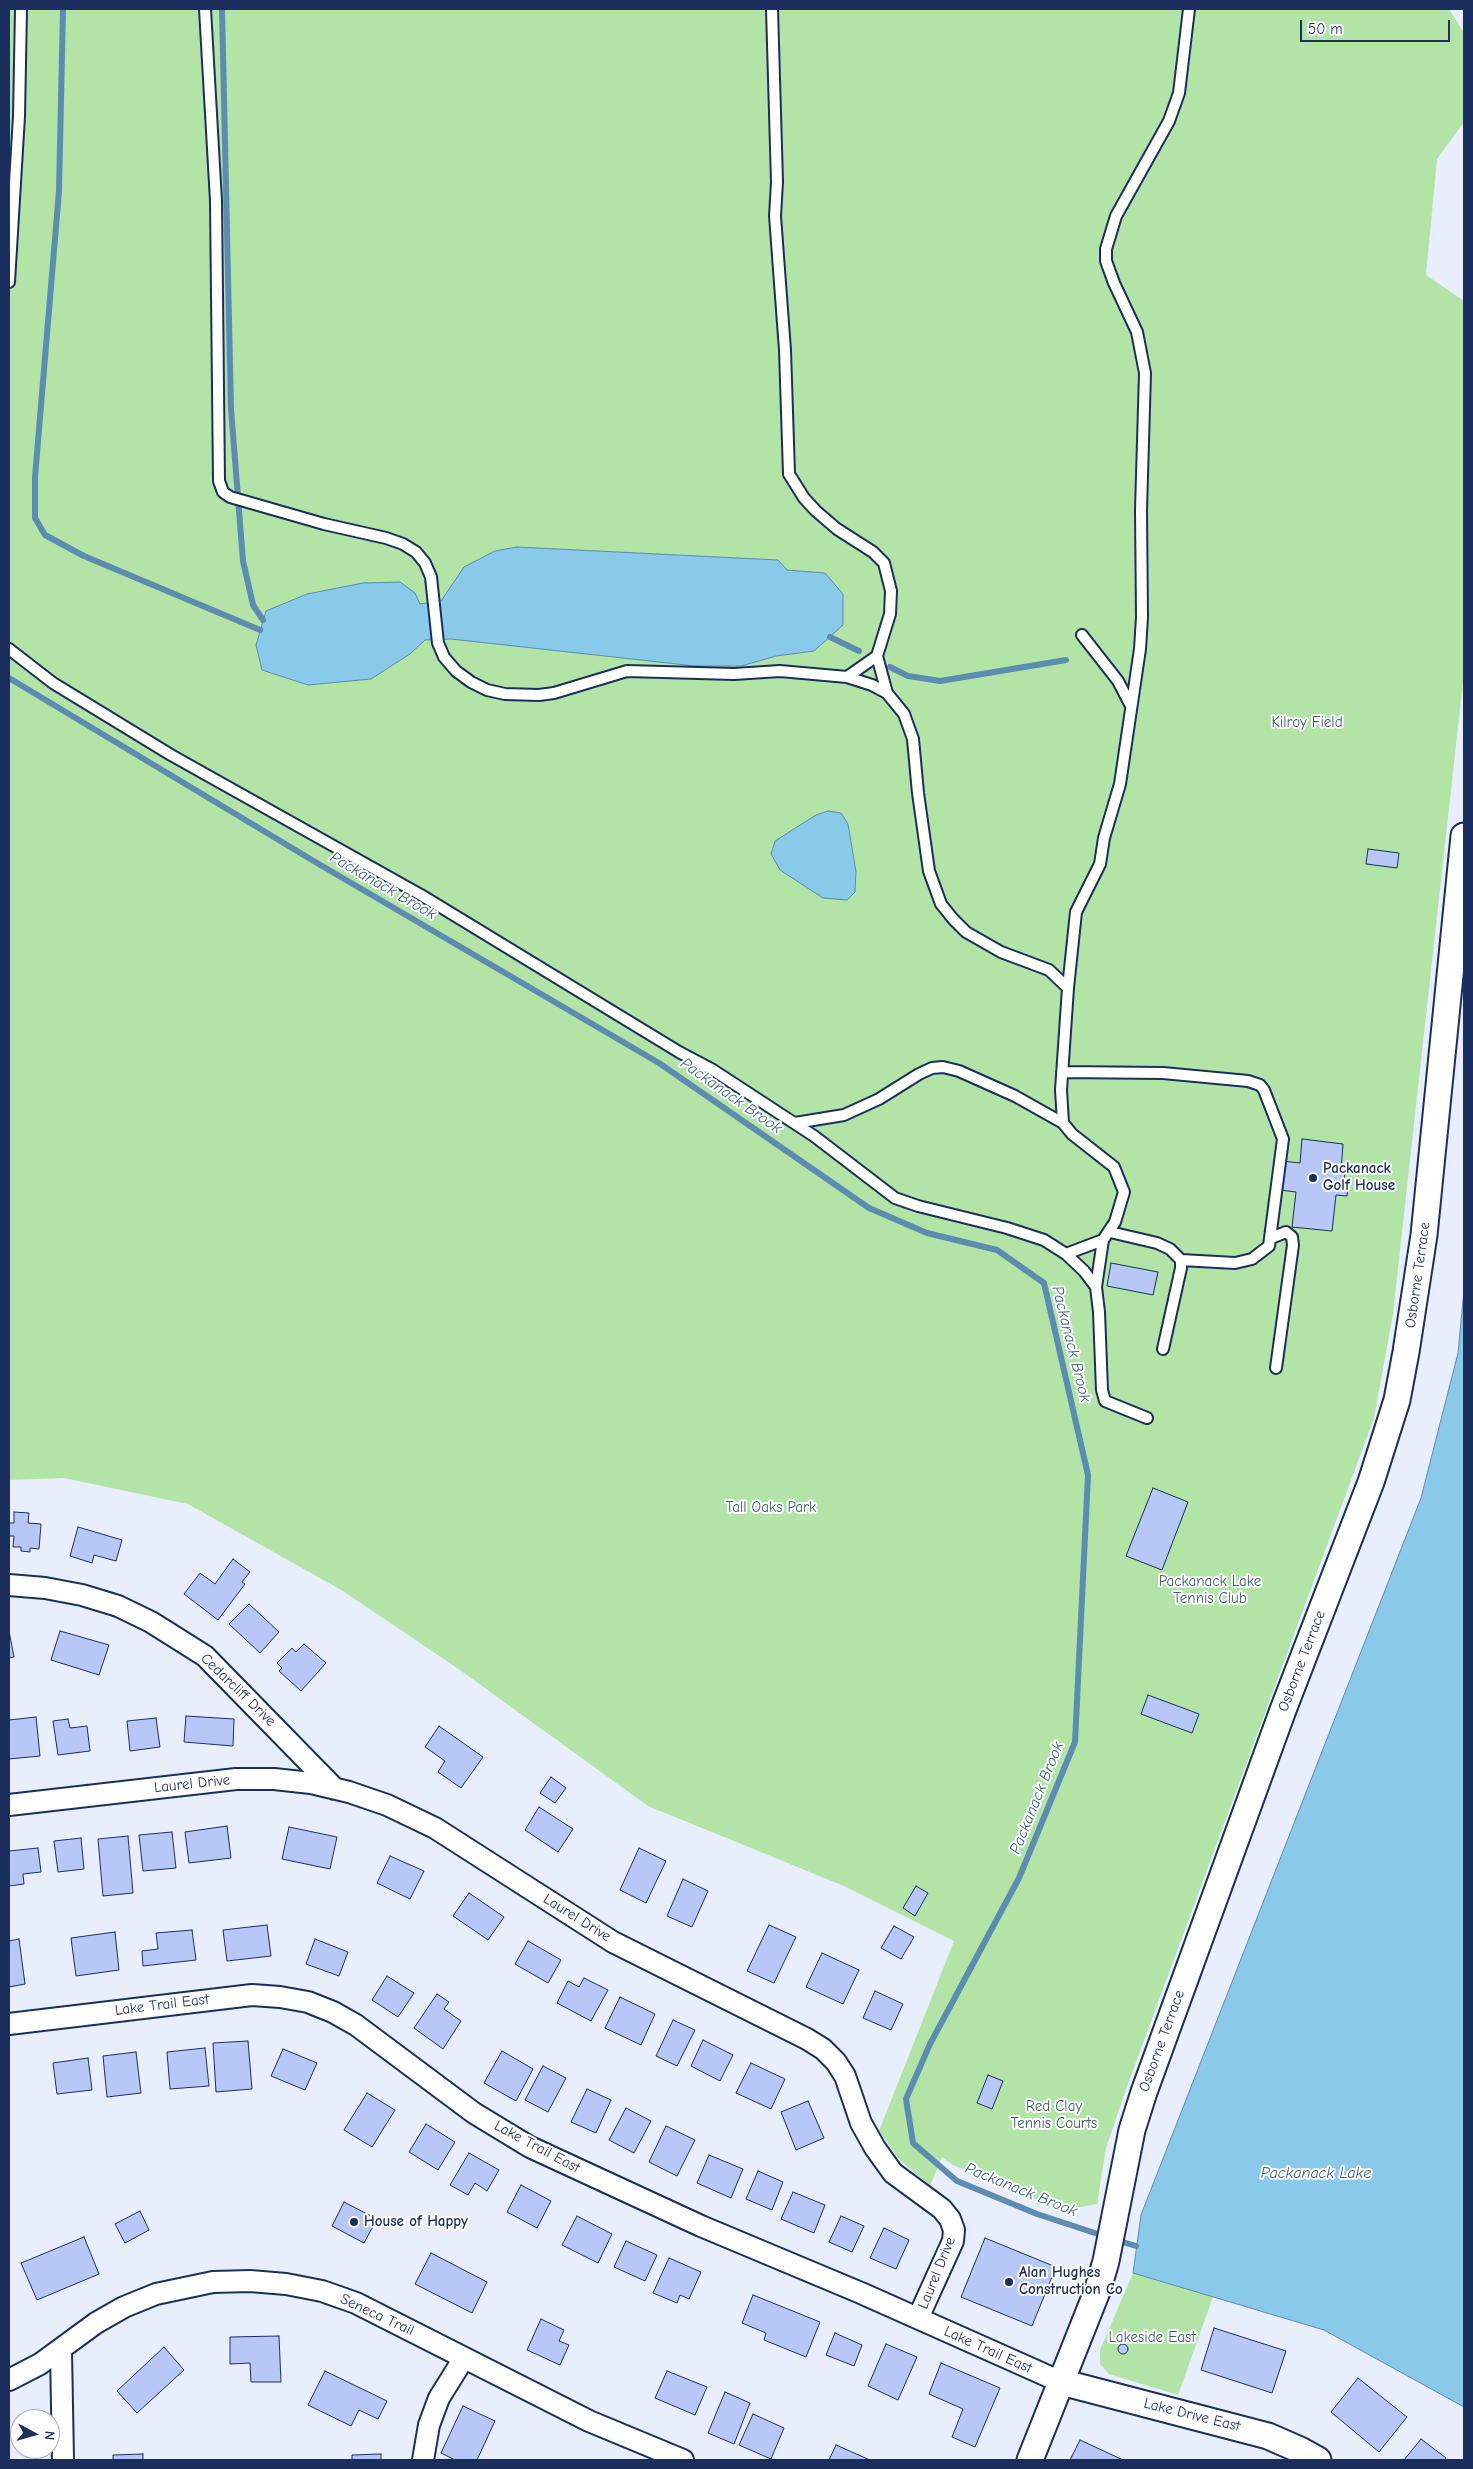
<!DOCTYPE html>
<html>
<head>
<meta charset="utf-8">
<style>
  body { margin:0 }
  #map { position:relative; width:1473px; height:2469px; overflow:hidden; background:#e9eefd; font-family:"Comic Neue",sans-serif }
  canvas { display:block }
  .frame { position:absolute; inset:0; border:10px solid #1b2f5e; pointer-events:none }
  .north { position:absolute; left:10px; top:2409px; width:50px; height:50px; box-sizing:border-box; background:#fff; border:1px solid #a4acbf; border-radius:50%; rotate:96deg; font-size:14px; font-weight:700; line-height:20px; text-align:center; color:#1b2f5e }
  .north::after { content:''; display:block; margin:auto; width:18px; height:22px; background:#1b2f5e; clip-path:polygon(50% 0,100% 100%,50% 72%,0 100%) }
  .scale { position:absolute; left:1300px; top:20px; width:150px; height:22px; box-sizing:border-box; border:2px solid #1b2f5e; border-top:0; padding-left:6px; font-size:15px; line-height:18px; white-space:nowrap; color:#1b2f5e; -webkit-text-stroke:4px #fff; paint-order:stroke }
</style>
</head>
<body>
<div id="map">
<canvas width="1473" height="2469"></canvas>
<div class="frame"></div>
<div class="north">N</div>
<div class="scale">50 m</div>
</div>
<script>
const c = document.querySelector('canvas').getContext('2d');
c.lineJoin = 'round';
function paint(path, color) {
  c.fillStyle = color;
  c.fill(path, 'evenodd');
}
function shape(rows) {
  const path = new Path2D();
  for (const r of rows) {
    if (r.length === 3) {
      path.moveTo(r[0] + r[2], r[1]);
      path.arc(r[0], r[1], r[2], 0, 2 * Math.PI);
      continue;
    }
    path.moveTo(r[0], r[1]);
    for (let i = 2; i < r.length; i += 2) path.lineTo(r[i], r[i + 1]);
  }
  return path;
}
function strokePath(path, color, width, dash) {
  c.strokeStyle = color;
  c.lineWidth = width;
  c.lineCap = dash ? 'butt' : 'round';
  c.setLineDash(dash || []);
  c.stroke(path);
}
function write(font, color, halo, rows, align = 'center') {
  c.font = font + ' "Comic Neue",sans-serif';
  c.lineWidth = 4;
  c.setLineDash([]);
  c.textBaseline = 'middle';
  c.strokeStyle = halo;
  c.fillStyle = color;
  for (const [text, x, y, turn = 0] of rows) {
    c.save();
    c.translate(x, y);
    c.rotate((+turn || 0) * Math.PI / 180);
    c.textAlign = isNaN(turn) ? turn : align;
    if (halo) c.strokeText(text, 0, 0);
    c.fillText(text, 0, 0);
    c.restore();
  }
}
const green = shape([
  [9,9,1449,9,1464,33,1464,122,1437,159,1426,275,1464,301,1464,673,1393,1314,1374,1418,1125,2092,1106,2148,1097,2204,1075,2208,1051,2205,953,2165,942,2157,930,2186,899,2159,879,2131,954,1941,844,1886,648,1806,460,1670,343,1591,188,1504,64,1478,9,1480],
  [1133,2273,1213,2297,1178,2395,1109,2374,1100,2364,1100,2350]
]);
const water = shape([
  [517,547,778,560,787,570,825,573,843,594,843,625,814,651,776,656,741,666,695,666,451,639,425,640,410,654,371,679,308,685,262,670,256,645,266,611,307,594,363,583,400,582,415,593,420,604,441,601,464,567,495,551,517,547],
  [828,811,841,813,848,824,856,872,855,892,847,900,823,898,780,870,771,854,775,841,816,815,828,811],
  [1464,1290,1464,2407,1324,2330,1133,2273,1141,2215,1421,1498,1458,1353,1464,1290]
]);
const stream = shape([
  [63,9,59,191,35,477,35,518,45,535,84,556,260,630],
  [222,9,231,409,243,561,253,605,263,620],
  [830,637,859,651],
  [890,667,908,676,940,681,1066,660],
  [9,678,317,863,659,1063,869,1208,927,1233,997,1250,1044,1283,1088,1475,1075,1742,1019,1878,930,2044,906,2099,913,2143,957,2181,1037,2214,1107,2237],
  [1116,2240,1136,2246]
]);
const building = shape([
  [1368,849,1399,853,1397,868,1366,864,1368,849],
  [1302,1139,1343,1144,1341,1170,1345,1171,1344,1186,1348,1186,1347,1196,1336,1195,1332,1231,1292,1227,1296,1192,1280,1190,1283,1161,1300,1163,1302,1139],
  [1111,1263,1158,1272,1153,1295,1107,1286,1111,1263],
  [1153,1488,1188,1502,1162,1570,1126,1556,1153,1488],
  [14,1512,29,1513,28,1523,41,1524,39,1549,30,1548,30,1552,21,1551,21,1547,13,1547,14,1536,9,1536,9,1523,14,1523,14,1512],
  [78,1527,122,1540,116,1561,94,1555,92,1563,70,1556,78,1527],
  [233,1559,250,1572,242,1582,245,1584,218,1620,184,1594,200,1573,215,1584,233,1559],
  [249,1604,279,1632,260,1653,229,1624,249,1604],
  [9,1631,14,1657,9,1658,9,1631],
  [60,1631,109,1645,99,1675,51,1660,60,1631],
  [304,1644,326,1663,301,1691,279,1671,282,1668,277,1663,292,1648,296,1652,304,1644],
  [1148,1695,1199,1714,1192,1733,1141,1714,1148,1695],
  [186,1716,234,1719,233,1746,184,1742,186,1716],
  [36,1717,40,1756,9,1759,9,1720,36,1717],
  [156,1718,160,1747,130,1751,127,1721,156,1718],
  [68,1719,70,1728,87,1726,90,1751,58,1755,53,1721,68,1719],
  [439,1726,483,1757,461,1788,438,1772,445,1761,425,1747,439,1726],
  [551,1777,566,1788,555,1803,540,1793,551,1777],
  [539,1807,573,1829,558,1852,525,1830,539,1807],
  [227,1826,231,1858,189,1863,185,1832,227,1826],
  [289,1827,337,1837,330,1869,282,1859,289,1827],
  [172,1832,176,1868,143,1871,139,1835,172,1832],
  [128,1836,133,1893,103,1896,98,1839,128,1836],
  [81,1838,84,1869,58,1872,54,1841,81,1838],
  [38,1848,41,1872,23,1874,24,1884,9,1886,9,1851,38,1848],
  [639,1848,666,1861,646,1903,620,1890,639,1848],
  [390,1856,424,1871,410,1899,377,1883,390,1856],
  [683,1879,708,1891,692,1927,667,1916,683,1879],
  [916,1886,928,1893,915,1916,903,1908,916,1886],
  [469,1893,504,1917,488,1940,453,1916,469,1893],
  [267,1925,271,1956,227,1961,223,1930,267,1925],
  [769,1925,796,1937,774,1983,747,1971,769,1925],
  [894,1926,914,1937,901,1959,881,1948,894,1926],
  [192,1930,196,1960,143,1966,142,1951,158,1949,156,1933,192,1930],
  [115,1932,119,1970,76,1976,71,1938,115,1932],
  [19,1939,25,1984,9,1987,9,1941,19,1939],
  [315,1939,348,1952,339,1976,306,1964,315,1939],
  [528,1941,561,1960,548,1983,515,1964,528,1941],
  [822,1953,859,1970,843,2004,806,1987,822,1953],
  [387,1976,414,1993,398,2017,372,2000,387,1976],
  [584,1978,608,1990,591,2021,557,2003,568,1981,579,1987,584,1978],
  [875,1991,903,2004,891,2030,863,2018,875,1991],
  [437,1994,449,2002,444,2009,461,2021,443,2049,414,2028,437,1994],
  [620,1997,655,2014,641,2045,605,2028,620,1997],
  [673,2020,695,2030,677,2066,656,2056,673,2020],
  [703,2040,733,2055,720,2081,691,2066,703,2040],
  [248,2041,252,2089,216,2092,213,2043,248,2041],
  [205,2048,209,2086,170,2089,167,2052,205,2048],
  [283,2049,317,2063,305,2090,271,2076,283,2049],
  [502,2051,533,2069,516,2101,484,2083,502,2051],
  [136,2052,141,2093,107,2097,103,2056,136,2052],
  [88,2058,92,2090,57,2094,53,2063,88,2058],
  [751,2063,785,2079,771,2109,736,2093,751,2063],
  [543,2066,566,2078,548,2112,525,2100,543,2066],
  [988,2075,1003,2081,992,2109,977,2103,988,2075],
  [587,2089,611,2100,596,2133,571,2122,587,2089],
  [367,2093,395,2110,372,2147,344,2130,367,2093],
  [808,2101,824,2138,796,2150,781,2112,808,2101],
  [626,2108,651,2121,634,2153,609,2140,626,2108],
  [426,2124,455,2142,438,2170,409,2152,426,2124],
  [666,2126,695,2140,677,2176,649,2162,666,2126],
  [469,2153,499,2170,487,2191,475,2183,468,2195,450,2185,469,2153],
  [709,2155,743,2169,731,2198,697,2183,709,2155],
  [758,2171,783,2182,772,2210,746,2199,758,2171],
  [521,2185,551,2201,537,2228,507,2212,521,2185],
  [793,2192,825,2205,814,2233,781,2219,793,2192],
  [344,2202,377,2219,364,2243,332,2226,344,2202],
  [140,2211,149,2230,125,2243,115,2224,140,2211],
  [577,2216,612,2234,598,2263,562,2245,577,2216],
  [841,2216,864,2226,852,2252,829,2242,841,2216],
  [884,2228,909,2240,896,2269,870,2258,884,2228],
  [84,2237,99,2274,37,2300,21,2263,84,2237],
  [985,2238,1056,2267,1032,2326,961,2297,985,2238],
  [626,2241,657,2255,645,2281,614,2267,626,2241],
  [431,2253,487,2282,472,2313,415,2284,431,2253],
  [669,2258,701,2272,689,2299,680,2295,677,2303,653,2293,669,2258],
  [753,2295,820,2322,806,2357,764,2340,766,2333,742,2323,753,2295],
  [541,2319,564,2330,559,2341,569,2345,560,2365,527,2350,541,2319],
  [1214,2328,1286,2351,1272,2393,1201,2370,1214,2328],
  [835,2333,862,2345,854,2366,826,2355,835,2333],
  [279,2336,281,2382,251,2382,250,2363,230,2364,230,2337,279,2336],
  [1123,2349,5],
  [886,2344,917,2357,898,2400,868,2386,886,2344],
  [164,2347,184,2370,137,2413,117,2391,164,2347],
  [941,2363,1000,2388,975,2447,952,2437,963,2409,929,2394,941,2363],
  [325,2371,387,2401,378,2419,359,2410,351,2426,308,2405,325,2371],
  [667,2371,707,2387,695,2415,655,2398,667,2371],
  [1358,2378,1407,2417,1379,2452,1331,2412,1358,2378],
  [725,2392,750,2403,734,2444,708,2433,725,2392],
  [463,2406,495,2421,477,2460,455,2460,441,2453,463,2406],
  [753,2414,784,2428,771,2459,739,2445,753,2414],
  [1421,2439,1446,2458,1445,2460,1404,2460,1421,2439],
  [1080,2440,1121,2459,1120,2460,1070,2460,1080,2440],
  [836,2445,870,2460,829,2460,836,2445],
  [143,2454,143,2460,113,2460,113,2455,143,2454],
  [381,2454,381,2460,352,2460,352,2455,381,2454]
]);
const service = shape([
  [205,9,216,201,219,481,223,492,230,497,324,524,386,538,403,544,416,552,425,563,431,577,438,643,444,657,456,671,471,682,487,690,505,694,539,695,554,693,627,671,734,674,780,671,847,677,872,685,887,693,904,714,913,739,918,793,929,871,941,904,953,919,966,932,1001,952,1049,970,1068,988,1061,1090,1063,1123,1072,1134,1114,1167,1124,1192,1115,1222,1103,1240,1066,1254],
  [772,9,777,182,775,216,785,350,789,474,804,498,816,511,837,529,873,552,884,563,891,591,890,614,877,656,847,677],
  [9,282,19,116,21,9],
  [1082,635,1118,681,1131,706],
  [9,649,53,683,171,755,421,895,679,1052,713,1070,814,1136,895,1198,918,1206,1007,1228,1044,1240,1066,1254,1084,1271,1096,1287,1099,1312,1102,1390,1105,1401,1147,1418],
  [877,656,887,693],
  [1068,988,1076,912,1100,864,1104,838,1120,784,1140,649,1142,617,1141,510,1145,373,1137,332,1114,283,1106,261,1106,249,1116,216,1169,121,1179,93,1189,9],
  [1062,1072,1163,1073,1248,1081,1260,1085,1264,1090,1283,1139,1269,1246,1252,1259,1235,1263,1181,1260],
  [795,1123,844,1115,879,1099,919,1074,932,1068,943,1067,959,1071,1015,1096,1063,1123],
  [1110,1232,1157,1243,1170,1249,1181,1260,1181,1268,1163,1349],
  [1271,1238,1286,1232,1292,1237,1293,1245,1276,1368],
  [1096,1287,1103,1240]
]);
const minor = shape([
  [9,1585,45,1588,82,1595,118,1606,151,1622,205,1656,335,1789],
  [9,1805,236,1779,274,1779,311,1783,349,1792,387,1805,435,1828,613,1942,807,2039,823,2049,836,2062,845,2076,861,2123,875,2148,893,2173,942,2209,950,2219,954,2230,953,2241,918,2318],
  [9,2024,252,1995,280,1997,308,2002,333,2012,356,2025,474,2113,530,2147,701,2226,861,2293,1061,2382],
  [61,2351,63,2460],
  [9,2380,40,2364,96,2323,124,2307,156,2294,213,2282,250,2281,286,2284,322,2291,356,2303,589,2421,683,2460],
  [423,2460,429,2425,439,2398,464,2358]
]);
const tertiary = shape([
  [1061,2382,1268,2436,1300,2450,1318,2460],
  [1030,2460,1098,2289,1106,2261,1132,2130,1144,2092,1283,1710,1371,1482,1397,1400,1406,1352,1424,1235,1464,836]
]);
const markers = [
  [1313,1178,5,"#1b2f5e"],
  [354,2222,5,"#1b2f5e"],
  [1009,2282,5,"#1b2f5e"]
];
const parkNames = [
  ["Kilroy Field",1307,723],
  ["Tall Oaks Park",771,1508],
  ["Packanack Lake",1210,1582],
  ["Tennis Club",1210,1599],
  ["Red Clay",1054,2107],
  ["Tennis Courts",1054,2124],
  ["Lakeside East",1152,2338]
];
const poiNames = [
  ["Packanack",1323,1169],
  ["Golf House",1323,1186],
  ["House of Happy",364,2222],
  ["Alan Hughes",1019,2273],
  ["Construction Co",1019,2290]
];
const streetNames = [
  ["Osborne Terrace",1418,1275,-82],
  ["Osborne Terrace",1302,1661,-69],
  ["Cedarcliff Drive",238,1690,44],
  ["Laurel Drive",192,1784,-6],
  ["Laurel Drive",577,1918,32],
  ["Lake Trail East",162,2005,-7],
  ["Osborne Terrace",1162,2041,-70],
  ["Lake Trail East",537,2147,28],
  ["Laurel Drive",937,2273,-68],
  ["Seneca Trail",377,2315,25],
  ["Lake Trail East",988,2350,24],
  ["Lake Drive East",1192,2415,14]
];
const waterNames = [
  ["Packanack Brook",383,886,30],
  ["Packanack Brook",731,1096,35],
  ["Packanack Brook",1071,1344,76],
  ["Packanack Brook",1037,1798,-68],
  ["Packanack Lake",1316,2173],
  ["Packanack Brook",1021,2190,22]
];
paint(green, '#b1e4a5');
paint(water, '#89c9ea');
strokePath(water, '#5d8bb2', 1);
strokePath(stream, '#5d8bb2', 6);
paint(building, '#b7c7f7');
strokePath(building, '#1b2f5e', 1);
strokePath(service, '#1b2f5e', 14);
strokePath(minor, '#1b2f5e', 24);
strokePath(tertiary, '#1b2f5e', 29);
strokePath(service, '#fff', 10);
strokePath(minor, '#fff', 20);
strokePath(tertiary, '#fff', 25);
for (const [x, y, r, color] of markers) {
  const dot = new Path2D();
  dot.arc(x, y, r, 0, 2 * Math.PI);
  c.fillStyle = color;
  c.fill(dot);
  strokePath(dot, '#fff', 2);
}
write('15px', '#405c70', '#fff', parkNames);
write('bold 15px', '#1b2f5e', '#fff', poiNames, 'left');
write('15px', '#1b2f5e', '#fff', streetNames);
write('italic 16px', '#3c5d88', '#fff', waterNames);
</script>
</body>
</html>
